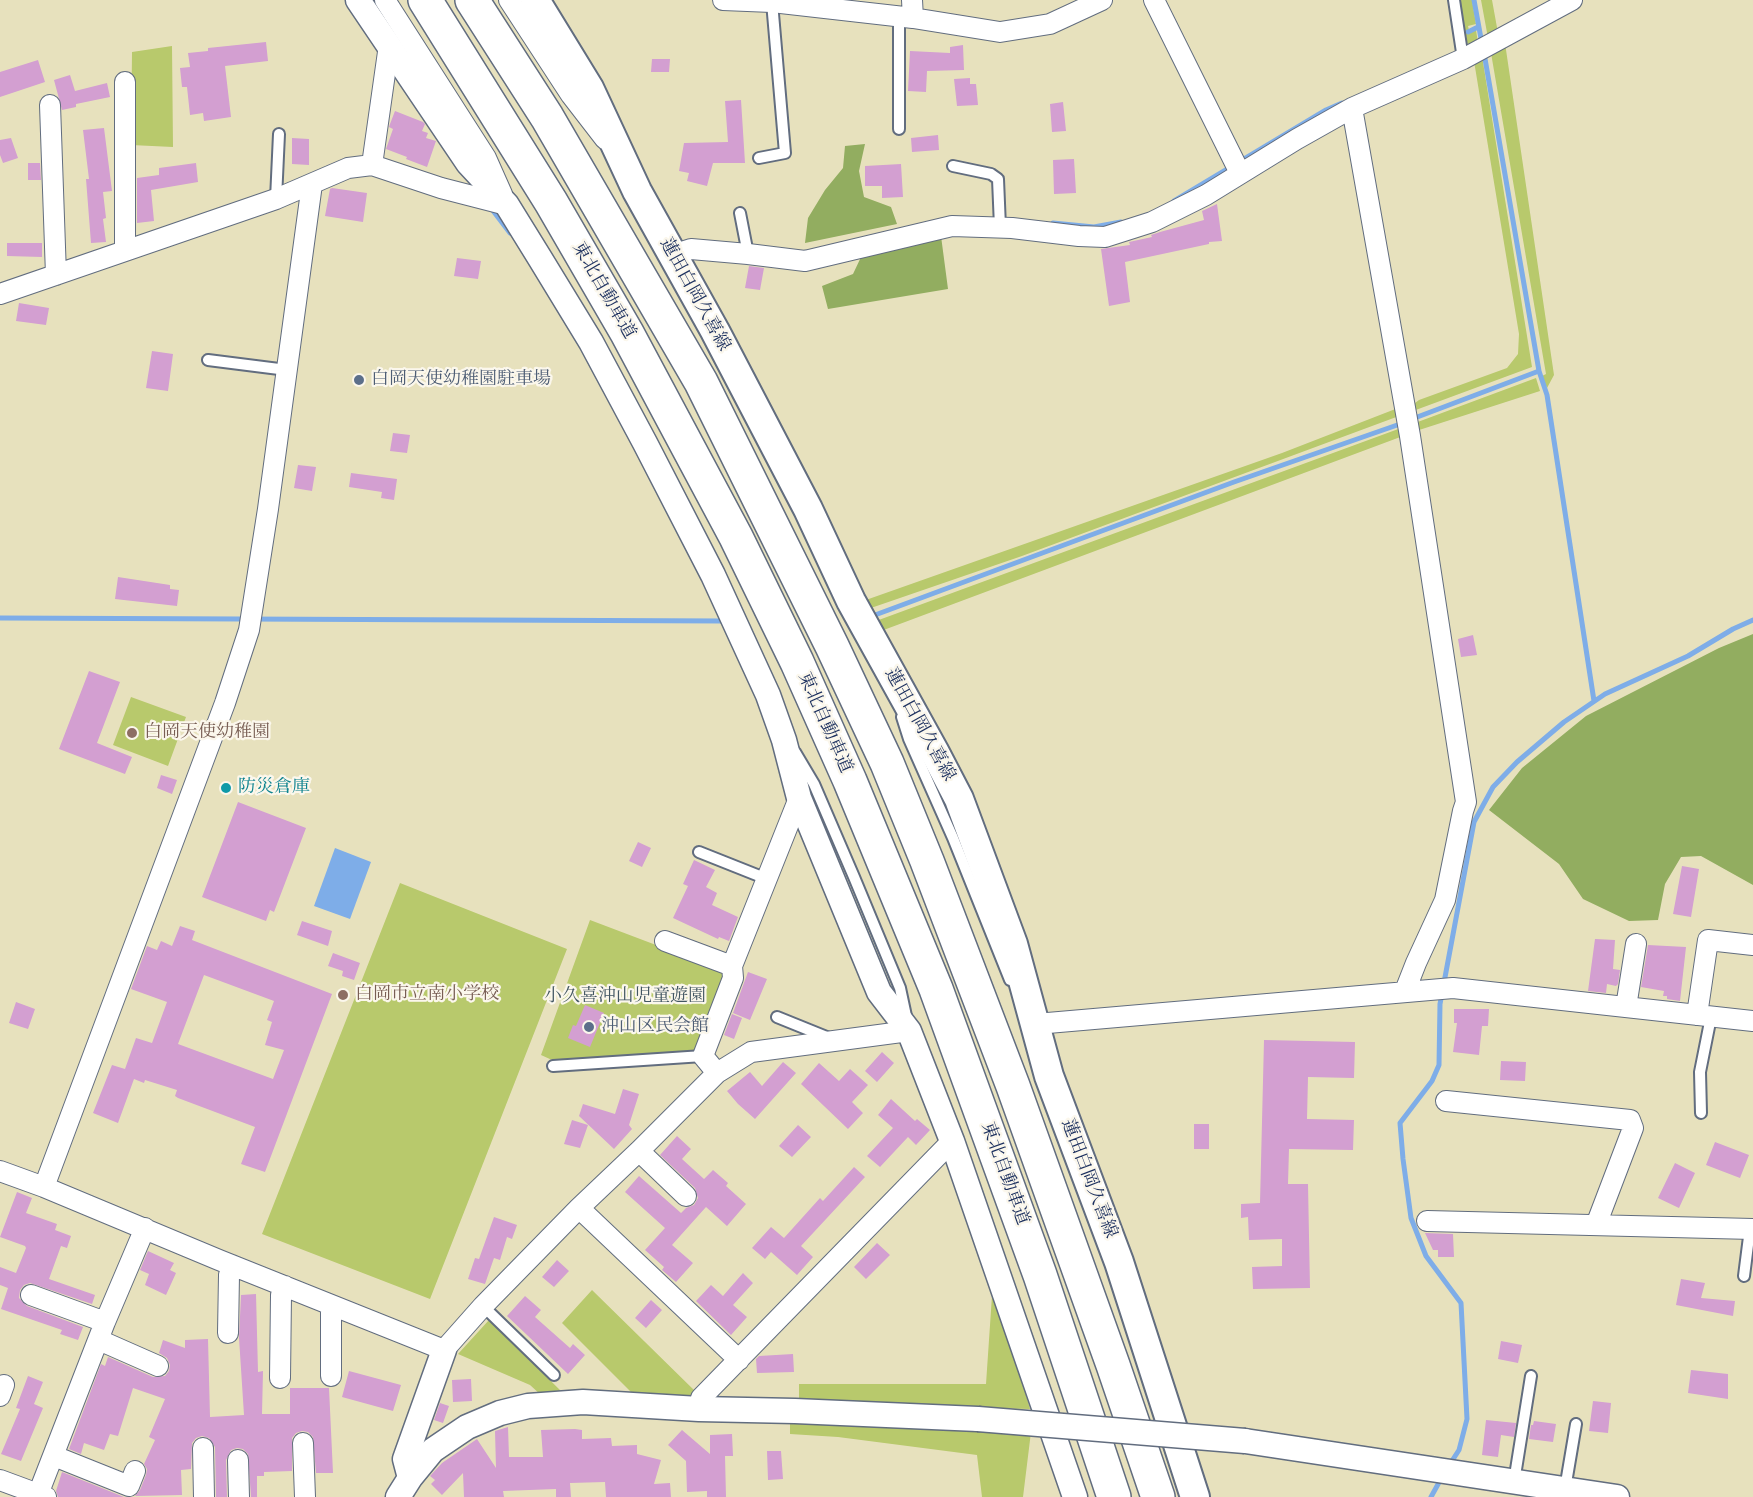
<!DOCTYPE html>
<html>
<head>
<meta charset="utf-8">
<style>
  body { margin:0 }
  canvas { display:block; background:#e7e1bd }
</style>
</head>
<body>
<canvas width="1753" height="1497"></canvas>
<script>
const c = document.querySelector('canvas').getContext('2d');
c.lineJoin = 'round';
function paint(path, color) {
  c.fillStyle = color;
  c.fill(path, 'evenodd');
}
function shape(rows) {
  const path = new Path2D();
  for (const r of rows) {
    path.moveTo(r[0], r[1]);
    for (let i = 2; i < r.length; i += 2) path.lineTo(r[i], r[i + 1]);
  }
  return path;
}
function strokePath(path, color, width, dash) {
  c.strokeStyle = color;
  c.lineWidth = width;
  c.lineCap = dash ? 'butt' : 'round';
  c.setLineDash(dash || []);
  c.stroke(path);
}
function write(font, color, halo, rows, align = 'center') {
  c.font = font + ' "IM FELL English","Noto Serif JP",serif';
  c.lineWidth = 4.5;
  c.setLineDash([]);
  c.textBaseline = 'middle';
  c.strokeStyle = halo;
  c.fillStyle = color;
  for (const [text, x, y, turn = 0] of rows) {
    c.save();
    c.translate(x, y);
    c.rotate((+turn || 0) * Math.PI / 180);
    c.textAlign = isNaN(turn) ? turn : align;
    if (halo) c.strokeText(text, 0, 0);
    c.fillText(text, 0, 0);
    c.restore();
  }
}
const green = shape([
  [1460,0,1472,0,1476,24,1468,26,1469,30,1476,30,1478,43,1468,47],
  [1481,0,1492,0,1498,33,1488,38],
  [1505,43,1554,375,1547,388,1542,376,1546,374,1491,53],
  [172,46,173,147,131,145,132,52],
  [1482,56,1532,367,1413,411,1411,406,1419,400,1507,368,1518,354,1519,334,1474,61],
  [1536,378,1540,391,1416,431,1415,423],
  [1398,408,1399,416,1022,556,868,609,863,601,1282,453],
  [1401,428,1403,436,881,631,876,621],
  [131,697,186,717,168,766,113,745],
  [400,883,567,949,430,1299,262,1234],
  [590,920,722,970,728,976,697,1052,552,1060,541,1055],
  [993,1281,1030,1409,799,1404,799,1384,986,1384],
  [592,1290,696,1392,687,1402,636,1397,562,1323],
  [489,1320,563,1393,541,1395,530,1385,458,1354],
  [790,1420,1031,1432,1023,1497,982,1497,977,1455,838,1437,790,1434]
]);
const forest = shape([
  [865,144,859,171,864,197,891,207,897,224,805,243,808,218,825,190,843,168,845,146],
  [941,236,948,289,828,309,822,286,853,274,862,255],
  [1753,634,1753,885,1701,856,1681,857,1665,884,1658,920,1629,921,1583,899,1559,864,1489,810,1522,768,1586,716,1719,648]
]);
const water = shape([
  [335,848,371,862,350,919,314,906]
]);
const stream = shape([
  [1474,0,1482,44],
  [1468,32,1478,27],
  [1174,201,1326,110,1342,103],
  [491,208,510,233],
  [1053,223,1094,227,1121,222],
  [1539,371,1547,395,1594,701],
  [1412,419,1539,371,1484,53],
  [875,615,1234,482,1403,423],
  [0,618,724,621],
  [1450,1464,1459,1450,1467,1419,1461,1303,1426,1256,1411,1218,1403,1159,1400,1123,1432,1081,1439,1065,1440,1004,1474,822,1493,787,1517,762,1564,722,1605,694,1688,656,1733,629,1753,620],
  [1431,1497,1442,1477]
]);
const building = shape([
  [266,42,268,61,225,66,231,117,204,121,203,113,190,115,187,87,182,87,180,68,190,67,188,53,208,51,208,48],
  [963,45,964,70,927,71,926,92,908,91,910,51,950,53,950,47],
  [652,59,670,59,669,72,651,72],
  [38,60,45,82,0,97,0,72],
  [70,75,75,91,107,83,110,97,76,104,76,107,62,110,54,80],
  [970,78,970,84,976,84,978,105,957,106,954,79],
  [741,100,745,163,713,163,707,186,687,181,689,173,679,171,684,143,728,142,725,101],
  [1063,102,1066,131,1052,132,1050,104],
  [395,111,423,122,425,124,422,131,428,133,426,138,436,141,427,167,406,159,407,157,386,149,393,129,389,127,390,124],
  [104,128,112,191,103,192,106,218,103,219,106,242,91,243,86,179,89,179,83,130],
  [938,135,939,150,912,152,911,138],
  [11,138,18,158,3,163,0,155,0,140],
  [292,138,309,139,309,165,292,164],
  [1074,159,1076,193,1054,194,1053,160],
  [28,163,40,163,41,180,28,180],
  [196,163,198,182,151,190,154,221,137,223,137,178,159,175,159,168],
  [901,164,903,197,882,198,882,186,865,186,865,166],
  [332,188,367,193,363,222,325,216,330,189],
  [1217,204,1222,241,1209,242,1209,244,1125,262,1130,302,1109,306,1101,249,1130,245,1129,242,1152,237,1151,235,1160,232,1204,220,1202,211],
  [7,243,42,243,42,257,7,256],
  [457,258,481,261,478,279,454,276],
  [749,266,764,268,760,290,745,288],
  [19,303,49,308,46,325,16,321],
  [152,351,173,354,168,391,146,388],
  [393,433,410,435,407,453,390,451],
  [298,465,316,467,312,491,294,488],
  [351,473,397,479,394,500,381,498,382,492,349,487],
  [118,577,170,585,170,589,179,590,177,606,115,599],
  [1473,635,1477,655,1461,657,1458,639],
  [89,671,120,682,97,743,132,757,125,774,59,749],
  [161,775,177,780,172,794,157,788],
  [238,802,306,828,274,912,270,910,266,921,202,897],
  [638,842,651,848,642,867,629,861],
  [694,860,715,870,706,887,717,893,712,905,738,917,729,941,719,937,718,939,673,918,688,886,683,884],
  [1682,866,1699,869,1691,917,1673,914],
  [302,921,332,931,328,946,297,935],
  [180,926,195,931,192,940,332,994,265,1172,241,1164,255,1127,178,1098,175,1096,177,1090,145,1080,144,1083,134,1079,118,1123,93,1113,112,1065,125,1069,136,1038,152,1043,167,1002,131,989,147,946,157,950,161,941,172,946],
  [204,975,274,1001,267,1020,272,1022,265,1045,284,1050,273,1079,178,1044],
  [1595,939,1615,940,1613,969,1620,970,1618,984,1616,986,1607,984,1606,993,1588,991],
  [1648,945,1686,947,1680,1001,1667,999,1667,996,1663,996,1664,991,1641,987],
  [333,953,360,963,354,980,342,976,343,971,328,966],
  [748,972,767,979,750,1020,733,1013],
  [16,1002,35,1009,28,1029,9,1023],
  [585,1005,604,1013,590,1047,568,1038,573,1025,576,1026],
  [1454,1009,1489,1009,1488,1026,1482,1026,1479,1055,1453,1052,1457,1023,1454,1023],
  [732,1014,742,1018,734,1039,724,1035],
  [1264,1040,1355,1042,1354,1078,1308,1077,1307,1119,1354,1120,1353,1150,1289,1149,1288,1184,1308,1184,1310,1288,1253,1289,1252,1267,1282,1266,1282,1239,1249,1240,1248,1217,1241,1218,1241,1204,1260,1203],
  [882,1052,894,1063,877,1082,865,1071],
  [1501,1061,1526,1062,1525,1081,1500,1080],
  [783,1062,796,1073,755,1119,738,1104,727,1091,750,1072,762,1086],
  [819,1063,839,1081,850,1069,868,1085,852,1102,863,1113,848,1129,801,1084],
  [623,1089,639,1094,629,1125,632,1129,614,1149,579,1116,583,1104,615,1114],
  [891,1099,915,1121,917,1119,930,1130,916,1145,908,1137,880,1167,867,1156,893,1128,878,1115],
  [572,1120,588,1125,580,1148,564,1144],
  [1194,1124,1209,1124,1209,1149,1194,1149],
  [798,1125,811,1137,792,1157,779,1146],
  [677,1136,691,1149,682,1159,704,1179,713,1170,728,1183,726,1186,746,1204,727,1226,706,1207,672,1245,693,1263,676,1282,662,1270,664,1267,645,1250,665,1228,625,1192,639,1176,681,1213,686,1208,694,1205,698,1198,695,1188,660,1155],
  [1715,1142,1749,1155,1740,1178,1706,1165],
  [1675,1163,1695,1173,1679,1208,1658,1198],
  [854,1167,865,1177,801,1246,813,1257,797,1275,771,1252,765,1259,752,1248,771,1227,784,1238,820,1198,823,1201],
  [17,1192,32,1198,26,1213,57,1224,55,1230,71,1236,67,1248,61,1246,49,1279,95,1295,92,1304,30,1283,24,1285,20,1290,19,1298,27,1306,83,1327,78,1340,60,1334,62,1330,1,1309,8,1288,0,1285,0,1267,16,1273,26,1248,25,1246,0,1237],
  [494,1217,517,1225,512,1239,507,1237,500,1260,494,1258,485,1284,468,1279,475,1258,479,1259],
  [1425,1233,1453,1234,1454,1257,1438,1257,1438,1250,1433,1250],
  [877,1243,890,1255,866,1279,854,1267],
  [148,1251,174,1263,170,1270,176,1273,166,1295,145,1285,149,1274,140,1270],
  [557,1260,569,1271,554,1287,542,1277],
  [743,1273,753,1283,733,1305,747,1317,731,1335,696,1301,711,1285,723,1296],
  [1681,1279,1705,1283,1701,1298,1735,1301,1733,1316,1676,1305],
  [256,1294,258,1372,263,1371,262,1414,290,1414,290,1388,329,1388,333,1473,316,1473,313,1437,308,1432,302,1431,296,1433,292,1438,292,1471,264,1472,264,1476,257,1476,257,1497,251,1497,248,1454,243,1449,237,1448,231,1450,226,1460,227,1497,216,1497,215,1447,209,1438,202,1436,196,1438,192,1443,191,1469,181,1470,182,1495,135,1496,140,1490,146,1475,147,1469,144,1464,155,1440,149,1437,165,1399,133,1388,118,1436,110,1434,104,1450,84,1443,81,1454,69,1449,101,1364,105,1366,108,1357,153,1377,165,1376,169,1371,170,1365,167,1358,159,1353,163,1340,185,1348,185,1340,208,1339,210,1417,244,1415,239,1338,241,1295],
  [525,1296,541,1310,535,1317,570,1348,573,1344,585,1355,568,1374,507,1316],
  [651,1300,662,1310,646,1328,635,1318],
  [1501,1341,1522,1345,1518,1363,1498,1359],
  [793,1354,794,1372,757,1373,756,1359,759,1356],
  [1691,1370,1728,1374,1728,1399,1688,1393],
  [349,1371,401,1385,393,1411,342,1397],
  [28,1376,43,1382,34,1404,43,1408,21,1461,1,1454,20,1409,16,1408],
  [471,1379,472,1401,453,1402,452,1380],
  [1593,1401,1611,1403,1608,1433,1589,1431],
  [440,1403,449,1406,443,1423,434,1420],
  [1486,1420,1516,1423,1514,1437,1501,1435,1498,1457,1482,1455],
  [1534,1421,1556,1424,1553,1442,1529,1439,1531,1425,1533,1425],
  [508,1427,509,1457,543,1457,541,1430,575,1429,582,1430,582,1439,611,1438,612,1446,637,1445,637,1454,661,1460,654,1484,670,1483,671,1497,606,1497,605,1482,570,1483,571,1497,556,1497,556,1489,503,1491,504,1497,464,1497,463,1473,442,1495,431,1484,435,1480,430,1476,442,1463,477,1439,496,1468,495,1431],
  [682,1430,710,1454,710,1435,732,1434,733,1456,725,1456,726,1497,707,1497,707,1491,687,1492,686,1461,668,1445],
  [767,1451,781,1451,783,1479,768,1480],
  [62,1472,124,1497,58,1497,56,1491]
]);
const service = shape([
  [1454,0,1463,59],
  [899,129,899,17],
  [759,158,785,153,772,2],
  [953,166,991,174,998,179,1000,227],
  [276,199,279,134],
  [740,213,748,254],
  [208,360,287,370],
  [902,717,909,739,953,838,1010,980],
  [795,752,814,784,854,877,900,988,906,1016],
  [699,852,767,879],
  [777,1017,829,1038],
  [553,1066,703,1056],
  [1701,1113,1700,1072,1711,1017],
  [1744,1276,1750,1229],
  [483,1306,554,1375],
  [1514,1482,1531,1376],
  [1565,1489,1576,1424]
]);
const minor = shape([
  [385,0,486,158,502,194],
  [509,0,571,95,605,139],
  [723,0,772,2,913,18,1000,32,1050,24,1102,0],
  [912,0,913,18],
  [1154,0,1240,173],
  [50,105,56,275],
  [1352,108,1410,436,1466,802,1463,811,1445,900,1416,963,1405,991],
  [372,165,389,45],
  [125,251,125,82],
  [672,255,691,249,748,254,805,261,952,226,1012,228,1079,236,1105,237,1152,222,1206,195,1297,139,1352,108,1463,59,1572,0],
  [0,294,276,199,348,168,372,165,441,188,507,205],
  [665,941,732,966],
  [1626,1007,1636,944],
  [1697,1015,1708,940,1753,945],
  [1036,1024,1453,988,1753,1021],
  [717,1073,703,1056,733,978,732,966,799,798],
  [1446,1101,1630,1120,1633,1128,1596,1225],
  [639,1151,686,1196],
  [0,1171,44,1187,219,1260,444,1350,483,1306,579,1208,639,1151,717,1073,751,1052,909,1031],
  [44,1187,225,703,249,630,268,509,312,184],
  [579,1208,739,1360],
  [1427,1221,1753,1229],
  [31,1295,105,1322],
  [331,1305,331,1376],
  [228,1333,229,1275,232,1265],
  [99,1340,158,1366],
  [280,1378,281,1295,285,1286],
  [0,1396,4,1385],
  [699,1409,701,1398,952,1141],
  [303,1443,305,1497],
  [203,1448,204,1497],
  [54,1456,129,1486,135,1471],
  [238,1460,239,1497],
  [0,1480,46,1497],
  [37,1497,105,1322,145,1228]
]);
const tertiary = shape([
  [358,0,468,163,507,205,541,260,591,342,645,443,713,575,768,695,784,740,799,798,879,992,909,1031,952,1141,1075,1497],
  [1245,1441,1617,1497],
  [410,1478,405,1459,444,1350],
  [398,1497,410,1478,433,1450,467,1427,500,1413,528,1406,583,1402,699,1409,795,1411,978,1419]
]);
const secondary = shape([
  [535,0,589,88,637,191,715,331,808,509,851,601,934,751,959,799,1013,944,1049,1076,1119,1262,1195,1497]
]);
const motorway = shape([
  [425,0,551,202,627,333,736,537,797,662,850,781,936,989,1040,1275,1114,1497],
  [472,0,547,117,701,382,832,646,887,763,927,861,1013,1086,1113,1365,1158,1497]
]);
const tertiaryBridge = shape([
  [978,1419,1245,1441]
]);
const markers = [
  [359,380,6,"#5c6f8a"],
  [132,733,6,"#8d6e63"],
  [226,788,6,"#0f9aa8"],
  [343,995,6,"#8d6e63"],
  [589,1027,6,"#5c6f8a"]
];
const streetNames = [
  ["東北自動車道",603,291,60],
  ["蓮田白岡久喜線",694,295,61],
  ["東北自動車道",824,723,66],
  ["蓮田白岡久喜線",919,725,61],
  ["東北自動車道",1004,1174,70],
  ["蓮田白岡久喜線",1088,1179,69]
];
const serviceNames = [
  ["白岡天使幼稚園駐車場",371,380],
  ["沖山区民会館",601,1027]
];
const educationNames = [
  ["白岡天使幼稚園",144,733],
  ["白岡市立南小学校",355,995]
];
const cultureNames = [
  ["防災倉庫",238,788]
];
const parkNames = [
  ["小久喜沖山児童遊園",625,997]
];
paint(green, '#b8c96c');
paint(forest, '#92ad60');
paint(water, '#7eade8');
strokePath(stream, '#7eade8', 5);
paint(building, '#d39fd1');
strokePath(service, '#626d7f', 14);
strokePath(minor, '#626d7f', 22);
strokePath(tertiary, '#626d7f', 27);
strokePath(secondary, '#626d7f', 32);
strokePath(motorway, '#626d7f', 36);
strokePath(service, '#fff', 10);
strokePath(minor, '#fff', 20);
strokePath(tertiary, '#fff', 24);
strokePath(secondary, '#fff', 28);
strokePath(motorway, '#fff', 33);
strokePath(tertiaryBridge, '#626d7f', 27, []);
strokePath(tertiaryBridge, '#fff', 24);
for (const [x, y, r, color] of markers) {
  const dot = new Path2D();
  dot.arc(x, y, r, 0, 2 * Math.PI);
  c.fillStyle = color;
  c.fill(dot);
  strokePath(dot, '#fbf7ec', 2);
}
write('18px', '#1b2f5e', '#fbf7ec', streetNames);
write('18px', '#4e5e75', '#fbf7ec', serviceNames, 'left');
write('18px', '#785e54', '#fbf7ec', educationNames, 'left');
write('18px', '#0d838f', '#fbf7ec', cultureNames, 'left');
write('18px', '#425662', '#fbf7ec', parkNames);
</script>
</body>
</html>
